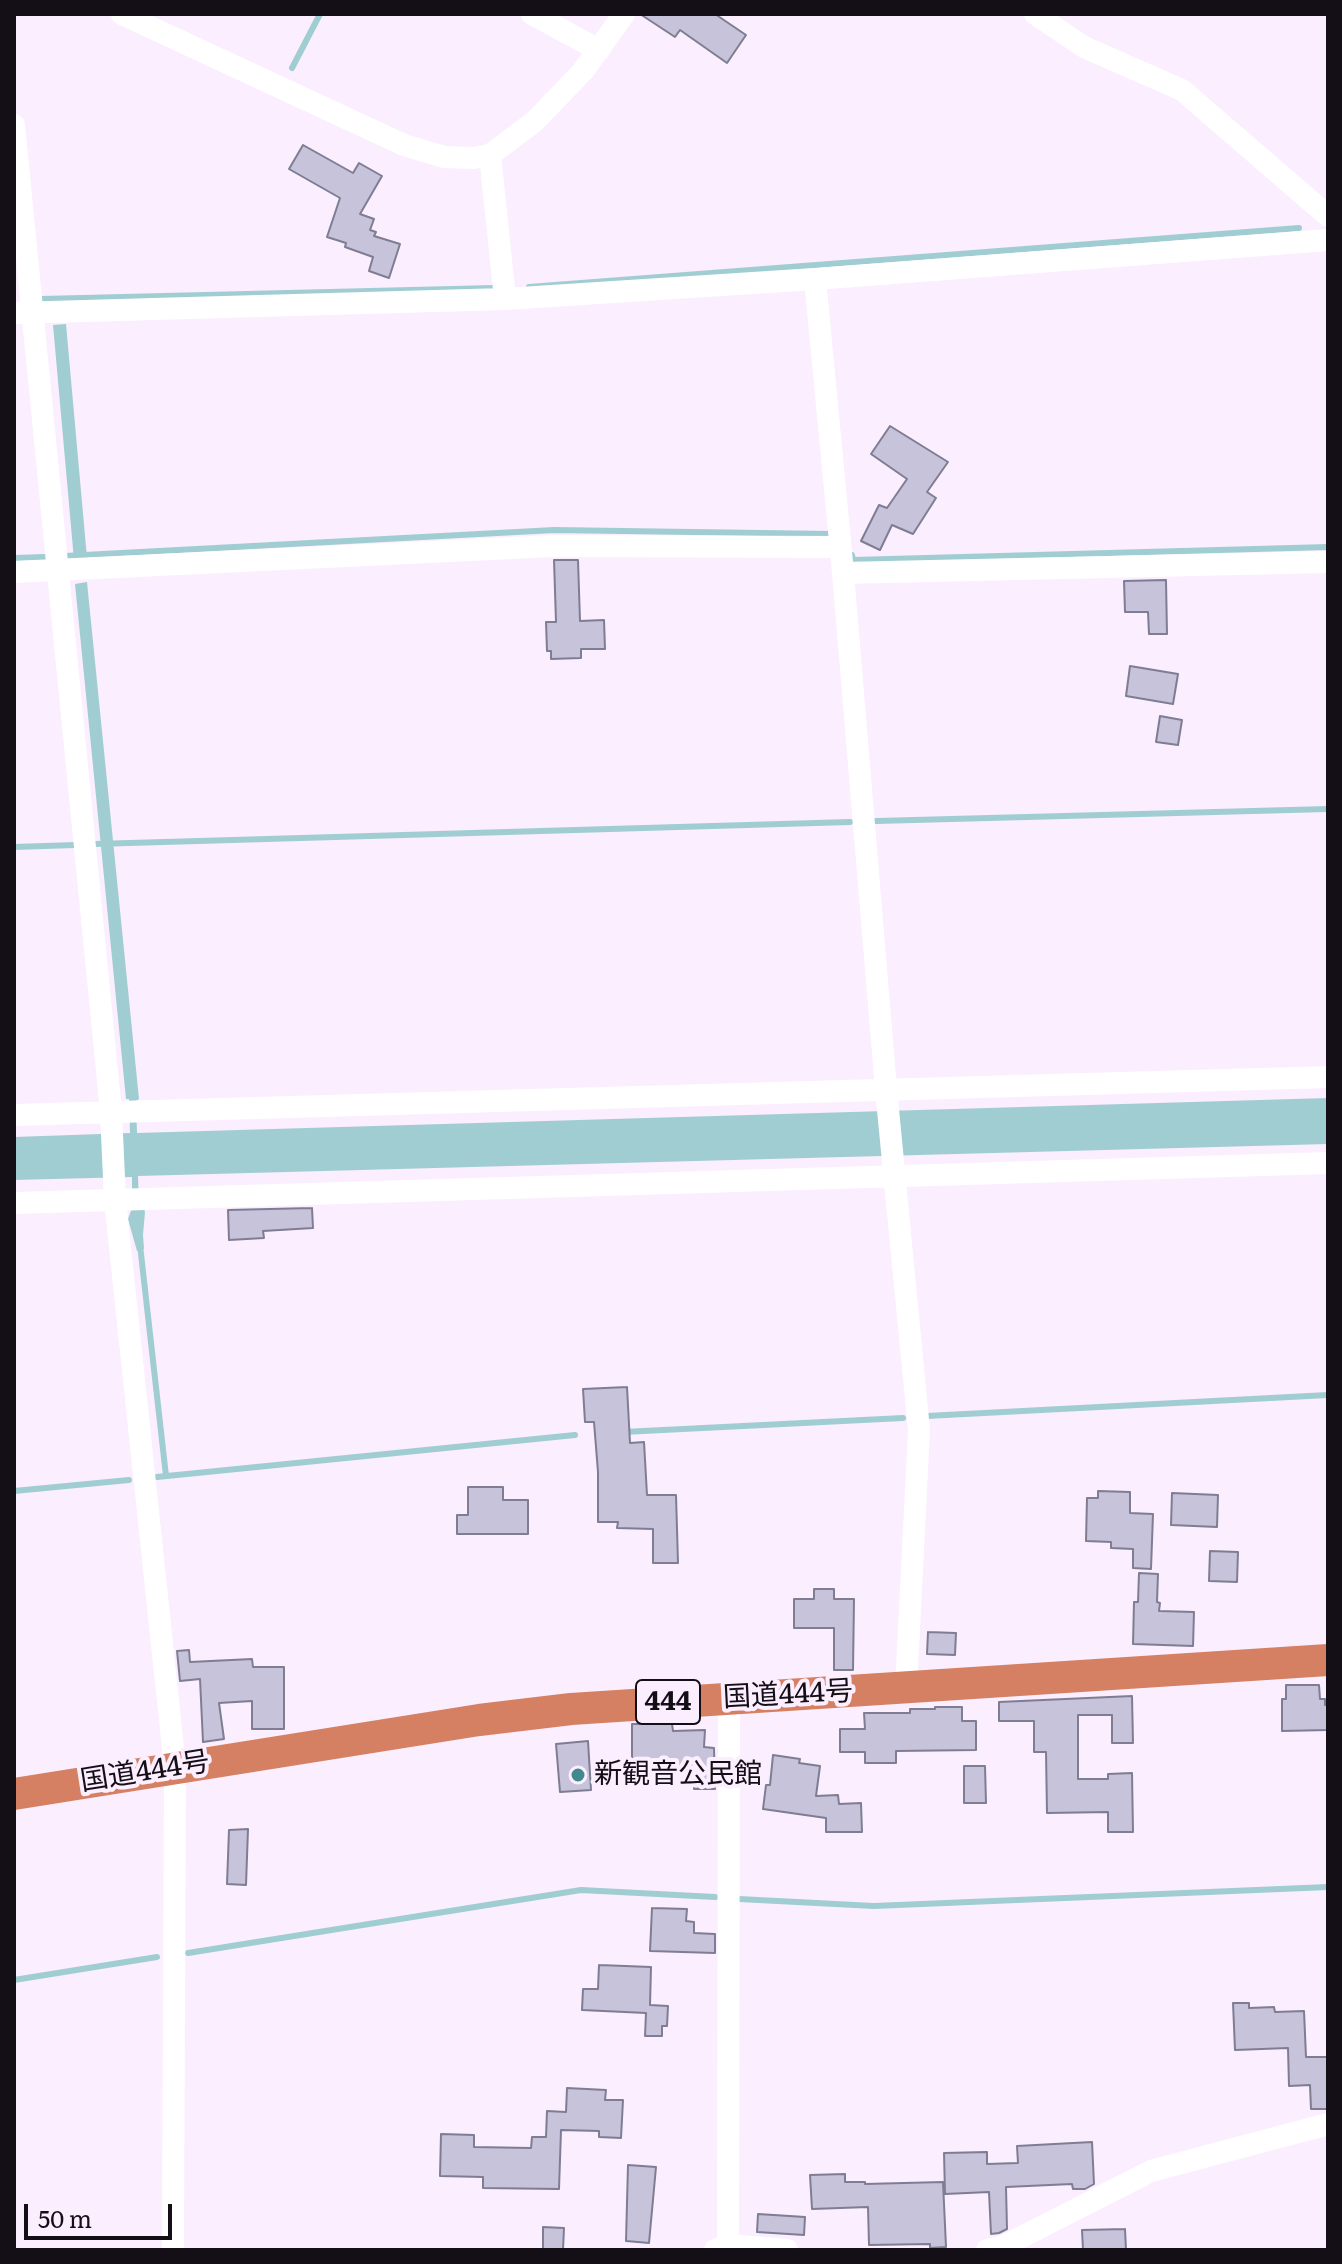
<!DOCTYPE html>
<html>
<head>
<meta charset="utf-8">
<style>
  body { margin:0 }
  #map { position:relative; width:1342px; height:2264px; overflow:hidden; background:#fbeefe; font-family:Literata,serif }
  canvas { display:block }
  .frame { position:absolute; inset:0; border:16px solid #140f16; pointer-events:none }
  .scale { position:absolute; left:24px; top:2204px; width:148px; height:36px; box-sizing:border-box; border:4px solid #140f16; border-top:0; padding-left:10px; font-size:24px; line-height:28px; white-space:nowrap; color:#140f16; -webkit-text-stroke:6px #fbeefe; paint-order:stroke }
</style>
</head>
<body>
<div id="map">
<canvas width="1342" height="2264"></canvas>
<div class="frame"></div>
<div class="scale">50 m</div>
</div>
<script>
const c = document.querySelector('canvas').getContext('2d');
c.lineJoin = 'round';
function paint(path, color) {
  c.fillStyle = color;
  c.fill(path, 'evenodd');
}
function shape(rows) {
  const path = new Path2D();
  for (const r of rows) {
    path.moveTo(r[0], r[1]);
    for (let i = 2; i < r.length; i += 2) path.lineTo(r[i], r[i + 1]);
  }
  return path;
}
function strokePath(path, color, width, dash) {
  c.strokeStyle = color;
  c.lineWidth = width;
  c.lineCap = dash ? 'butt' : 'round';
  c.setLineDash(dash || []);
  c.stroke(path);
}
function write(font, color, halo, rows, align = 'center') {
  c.font = font + ' Literata,"Noto Sans JP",serif';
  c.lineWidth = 8;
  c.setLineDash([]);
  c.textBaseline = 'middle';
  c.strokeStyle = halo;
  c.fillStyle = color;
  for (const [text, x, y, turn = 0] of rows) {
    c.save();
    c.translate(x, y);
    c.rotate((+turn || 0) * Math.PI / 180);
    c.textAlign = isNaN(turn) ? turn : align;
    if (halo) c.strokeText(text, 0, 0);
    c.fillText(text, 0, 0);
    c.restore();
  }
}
const water = shape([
  [66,324,87,558,74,560,53,325],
  [87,582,139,1099,136,1101,137,1133,1328,1098,1328,1144,138,1176,139,1206,143,1206,145,1212,143,1235,144,1249,137,1251,128,1219,132,1208,132,1177,14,1180,14,1137,130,1133,129,1099,126,1099,75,584]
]);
const stream = shape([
  [292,68,320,14],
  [529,287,1299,228],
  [41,299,494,288],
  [852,555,853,560,1328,547],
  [65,556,554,530,831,534],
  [14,558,46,557],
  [876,821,1328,809],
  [95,844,850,822],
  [14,847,75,845],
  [140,1245,166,1476],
  [927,1416,1328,1395],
  [623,1432,903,1418],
  [157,1477,575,1435],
  [14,1491,129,1480],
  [739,1899,874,1906,1328,1887],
  [188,1953,581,1890,715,1897],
  [14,1980,157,1957]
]);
const building = shape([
  [640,14,715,14,746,35,727,63,680,30,675,37,640,14],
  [303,145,353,173,359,163,382,176,360,214,374,219,370,230,376,232,374,236,400,244,389,278,369,271,373,257,345,247,346,243,327,237,340,198,289,169,303,145],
  [890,426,948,462,927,492,936,498,913,534,892,525,880,550,861,541,879,505,887,508,907,479,871,454,890,426],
  [554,560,578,560,580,621,604,620,605,649,581,649,581,658,551,659,551,651,547,651,546,622,556,622,554,560],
  [1166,580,1167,634,1149,634,1148,612,1125,612,1124,581,1166,580],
  [1130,666,1178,674,1173,704,1126,696,1130,666],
  [1160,716,1182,720,1178,745,1156,742,1160,716],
  [312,1208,313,1228,263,1231,264,1238,229,1240,228,1210,312,1208],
  [627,1387,630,1443,644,1442,647,1495,676,1495,678,1563,653,1563,653,1529,617,1528,618,1522,598,1522,598,1472,594,1422,585,1422,583,1389,627,1387],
  [468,1487,503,1487,503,1500,528,1500,528,1534,457,1534,457,1515,468,1515,468,1487],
  [1098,1491,1130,1492,1130,1513,1153,1514,1151,1569,1133,1568,1133,1549,1111,1548,1111,1542,1086,1541,1087,1498,1098,1498,1098,1491],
  [1172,1493,1218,1495,1217,1527,1171,1525,1172,1493],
  [1210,1551,1238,1552,1237,1582,1209,1581,1210,1551],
  [1139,1573,1158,1574,1157,1602,1160,1603,1159,1611,1194,1612,1193,1646,1133,1644,1134,1602,1138,1602,1139,1573],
  [814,1589,834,1589,834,1599,854,1599,853,1670,834,1670,834,1628,794,1628,794,1599,814,1599,814,1589],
  [928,1632,956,1633,955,1655,927,1654,928,1632],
  [189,1650,190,1662,252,1659,253,1667,284,1667,284,1729,252,1729,252,1701,219,1703,224,1739,203,1742,200,1679,180,1681,177,1651,189,1650],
  [1286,1685,1319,1685,1320,1699,1325,1699,1325,1705,1328,1705,1328,1730,1282,1731,1282,1699,1286,1699,1286,1685],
  [1132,1696,1133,1743,1112,1743,1112,1715,1078,1715,1078,1779,1108,1779,1108,1774,1132,1773,1133,1832,1108,1832,1108,1812,1047,1813,1046,1752,1034,1752,1034,1721,999,1721,999,1702,1132,1696],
  [935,1707,962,1707,962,1721,976,1721,976,1750,896,1751,896,1763,865,1763,865,1752,840,1752,840,1729,865,1729,864,1713,910,1713,910,1709,935,1709,935,1707],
  [632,1724,672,1724,673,1731,705,1730,704,1747,714,1748,715,1789,694,1789,694,1767,660,1768,660,1774,632,1774,632,1724],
  [588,1741,591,1790,560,1792,556,1744,588,1741],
  [773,1755,800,1759,799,1763,820,1766,816,1796,838,1795,839,1804,861,1803,862,1832,826,1832,826,1818,763,1809,766,1785,770,1785,773,1755],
  [964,1766,985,1766,986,1803,964,1803,964,1766],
  [248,1829,246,1885,227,1884,229,1830,248,1829],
  [652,1908,687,1909,686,1921,694,1922,694,1933,715,1934,715,1953,650,1951,652,1908],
  [599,1965,651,1967,650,2005,668,2006,667,2026,662,2026,662,2036,645,2036,646,2013,582,2010,583,1989,598,1989,599,1965],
  [1233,2003,1249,2003,1249,2008,1274,2007,1275,2012,1304,2011,1306,2057,1328,2057,1328,2109,1311,2109,1310,2085,1289,2086,1288,2048,1235,2050,1233,2003],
  [567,2088,606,2090,605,2100,623,2100,621,2138,599,2137,599,2131,561,2130,559,2189,483,2188,483,2177,440,2176,441,2134,474,2135,474,2147,531,2148,532,2137,546,2137,547,2111,566,2112,567,2088],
  [1092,2142,1094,2184,1085,2189,1073,2189,1072,2184,1006,2187,1007,2229,999,2233,991,2234,989,2192,945,2194,944,2153,987,2152,987,2164,1018,2163,1017,2146,1092,2142],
  [628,2165,656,2167,649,2243,626,2241,628,2165],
  [845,2174,845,2182,865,2182,865,2184,943,2182,946,2247,930,2248,930,2244,869,2245,868,2207,812,2209,810,2175,845,2174],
  [758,2214,805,2217,804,2235,757,2232,758,2214],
  [543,2227,564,2228,563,2250,543,2250,543,2227],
  [1125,2229,1126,2250,1083,2250,1082,2230,1125,2229]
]);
const minor = shape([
  [122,14,404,145,444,157,473,158,490,155,535,121,583,71,624,14],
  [532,14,599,50],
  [1035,14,1084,47,1182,90,1328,216],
  [14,125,111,1112,115,1200,175,1767,173,2250],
  [490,155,505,299],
  [815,279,843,573,886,1089,919,1430,906,1688],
  [14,313,505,299,815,279,1328,240],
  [14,572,553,546,840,547],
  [843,573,1328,562],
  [14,1115,1328,1077],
  [14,1203,1328,1163],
  [728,2245,729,1698],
  [715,2250,728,2245,787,2250],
  [987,2250,1004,2246,1151,2171,1328,2124]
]);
const highway = shape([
  [14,1794,479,1720,571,1709,1328,1660]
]);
const markers = [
  [578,1775,8,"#41898d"]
];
const shields = [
  [668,1702,64]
];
const shieldNames = [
  ["444",668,1702]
];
const streetNames = [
  ["国道444号",788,1695,-3],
  ["国道444号",145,1772,-9]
];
const poiNames = [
  ["新観音公民館",594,1775]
];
paint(water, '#a0cdd2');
strokePath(stream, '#a0cdd2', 6);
paint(building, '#c6c3db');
strokePath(building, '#7f7d93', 2);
strokePath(minor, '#fff', 22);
strokePath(highway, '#d58062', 32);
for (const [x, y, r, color] of markers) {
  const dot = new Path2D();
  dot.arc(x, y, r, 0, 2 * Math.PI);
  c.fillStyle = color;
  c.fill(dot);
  strokePath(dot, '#fbeefe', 3);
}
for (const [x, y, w] of shields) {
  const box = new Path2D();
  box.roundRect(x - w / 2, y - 22, w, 44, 6);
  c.fillStyle = '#fbeefe';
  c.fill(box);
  strokePath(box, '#140f16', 2);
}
write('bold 26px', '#140f16', null, shieldNames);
write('28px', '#140f16', '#fbeefe', streetNames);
write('28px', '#140f16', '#fbeefe', poiNames, 'left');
</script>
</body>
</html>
